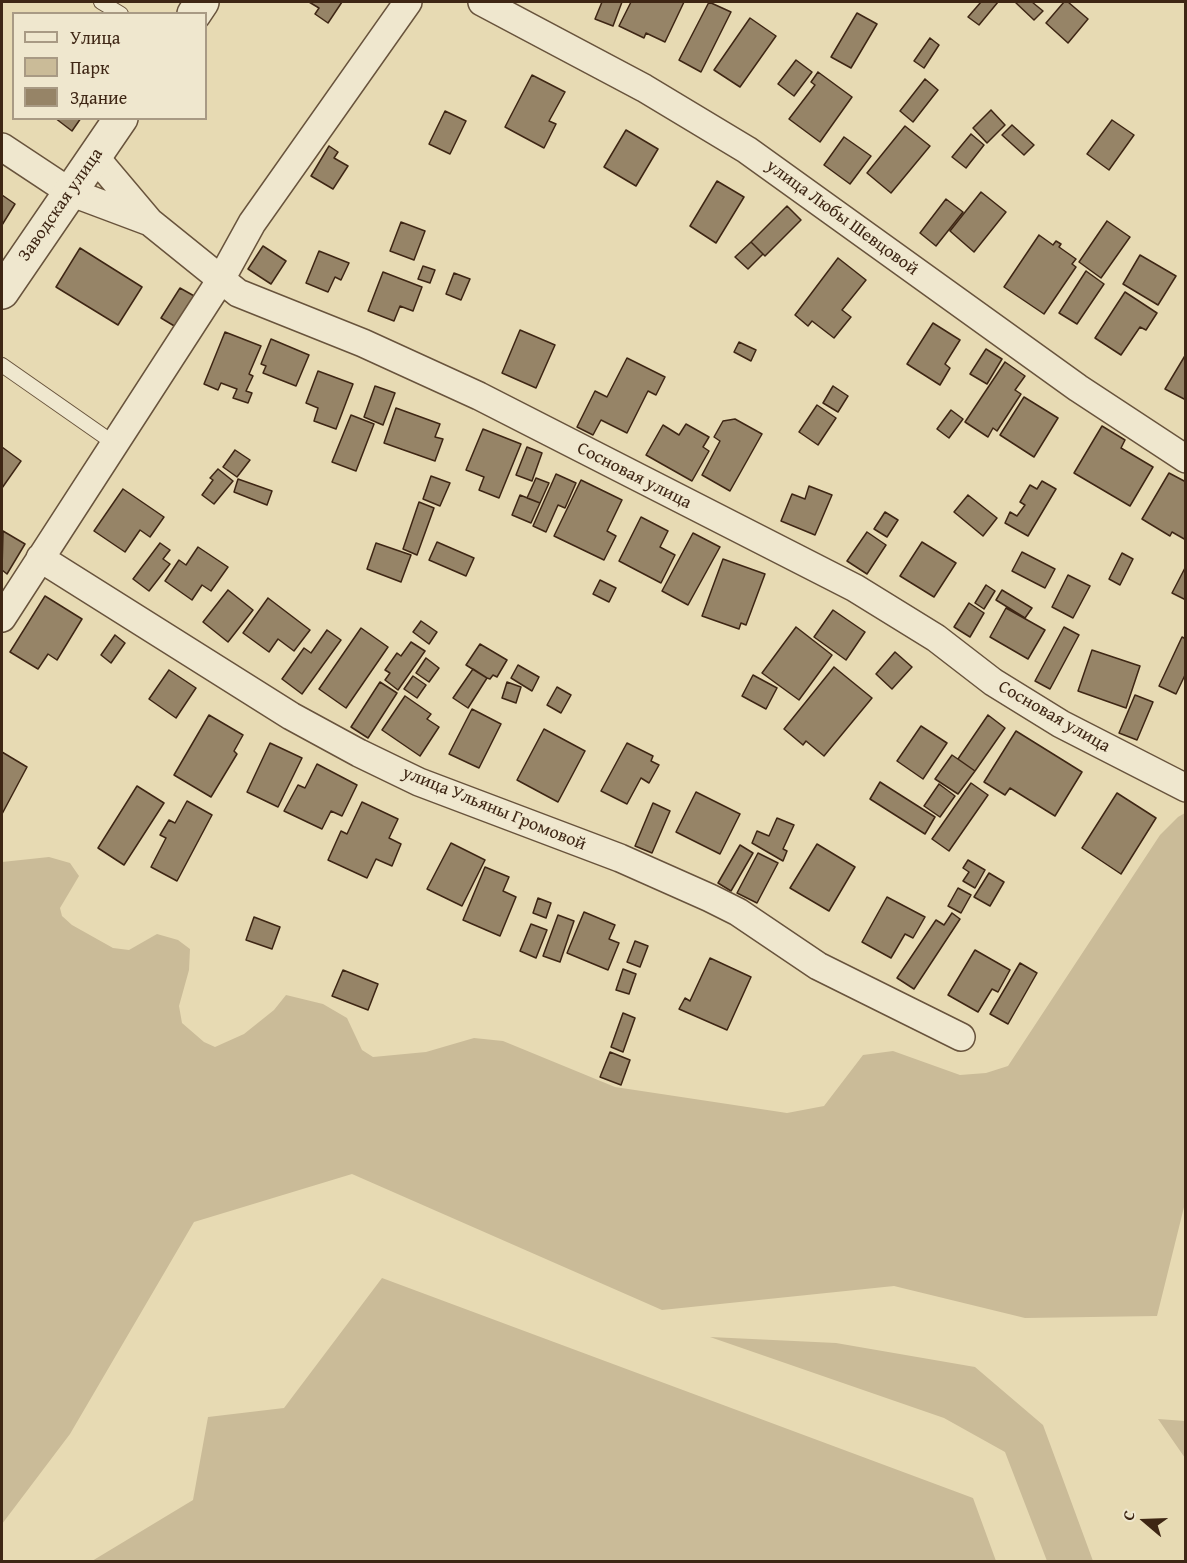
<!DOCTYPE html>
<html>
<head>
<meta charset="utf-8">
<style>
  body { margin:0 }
  #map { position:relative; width:1187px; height:1563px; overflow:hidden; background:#e7dab3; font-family:"Gentium Book Plus",serif }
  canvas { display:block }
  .frame { position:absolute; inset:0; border:3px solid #3e2614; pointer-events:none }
  .legend { position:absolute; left:12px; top:12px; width:195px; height:108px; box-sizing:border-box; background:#efe7ce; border:2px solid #a89a84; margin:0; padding:8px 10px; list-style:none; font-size:18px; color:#3e2614 }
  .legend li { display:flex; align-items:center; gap:12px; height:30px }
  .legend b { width:30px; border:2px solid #a89a84 }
  .north { position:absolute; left:1115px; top:1491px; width:60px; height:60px; -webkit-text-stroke:4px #efe7ce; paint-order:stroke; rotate:289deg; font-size:16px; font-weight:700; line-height:24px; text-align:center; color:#3e2614 }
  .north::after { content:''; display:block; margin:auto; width:21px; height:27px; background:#3e2614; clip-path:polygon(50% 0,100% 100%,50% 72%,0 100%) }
</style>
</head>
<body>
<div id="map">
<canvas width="1187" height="1563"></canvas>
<div class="frame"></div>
<ul class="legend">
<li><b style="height:8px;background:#efe7ce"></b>Улица</li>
<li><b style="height:16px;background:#cabb98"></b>Парк</li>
<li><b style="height:16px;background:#968467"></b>Здание</li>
</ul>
<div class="north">С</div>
</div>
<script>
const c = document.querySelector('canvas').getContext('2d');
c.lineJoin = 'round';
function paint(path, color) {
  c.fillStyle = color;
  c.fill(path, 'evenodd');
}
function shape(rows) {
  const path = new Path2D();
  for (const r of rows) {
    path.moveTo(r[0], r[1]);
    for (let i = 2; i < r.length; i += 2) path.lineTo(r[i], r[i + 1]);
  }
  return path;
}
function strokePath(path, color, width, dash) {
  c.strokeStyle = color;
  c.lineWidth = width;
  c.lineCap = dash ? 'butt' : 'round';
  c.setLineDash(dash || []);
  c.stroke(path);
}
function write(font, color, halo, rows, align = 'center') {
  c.font = font + ' "Gentium Book Plus",serif';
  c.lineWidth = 4.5;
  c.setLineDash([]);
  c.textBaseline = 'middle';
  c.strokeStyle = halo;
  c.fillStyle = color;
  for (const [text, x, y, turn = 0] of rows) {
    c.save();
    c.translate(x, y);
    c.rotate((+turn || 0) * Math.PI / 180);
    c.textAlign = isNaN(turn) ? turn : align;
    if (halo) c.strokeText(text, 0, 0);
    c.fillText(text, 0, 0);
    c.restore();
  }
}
const green = shape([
  [1185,813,1185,1203,1157,1316,1025,1318,894,1286,662,1310,352,1174,194,1222,70,1434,2,1524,2,862,49,857,70,863,79,876,60,908,62,916,72,925,113,948,129,950,157,934,178,940,190,949,189,970,179,1006,182,1023,204,1042,215,1047,244,1034,274,1010,286,995,323,1004,347,1018,362,1050,373,1057,426,1052,474,1038,503,1041,615,1087,787,1113,824,1106,863,1055,893,1051,960,1075,986,1073,1008,1066,1160,835,1178,817],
  [382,1278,973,1498,996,1561,92,1561,193,1500,208,1417,284,1408],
  [710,1337,836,1343,975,1367,1043,1425,1093,1561,1047,1561,1005,1452,944,1418],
  [1158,1419,1185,1421,1185,1458]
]);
const building = shape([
  [309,2,342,2,328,23,315,14,319,8,309,2],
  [602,2,622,2,613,26,595,19,602,2],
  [631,2,684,2,665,42,646,33,644,38,619,26,631,2],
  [709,2,731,12,701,72,679,60,709,2],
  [981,2,998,2,979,25,968,17,981,2],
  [1015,2,1032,2,1043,11,1034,20,1015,2],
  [1064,2,1068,2,1088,19,1068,43,1046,23,1064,2],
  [857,13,877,24,851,68,831,57,857,13],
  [750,18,776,36,740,87,714,70,750,18],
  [930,38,939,45,924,68,914,61,930,38],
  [796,60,812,72,794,96,778,84,796,60],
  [818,72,852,97,820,142,789,119,815,85,811,82,818,72],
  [532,75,565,92,549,121,556,124,544,148,505,127,532,75],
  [925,79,938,90,913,122,900,111,925,79],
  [991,110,1005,125,987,143,973,128,991,110],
  [445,111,466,121,450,154,429,144,445,111],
  [55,118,81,118,72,131,55,118],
  [1112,120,1134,135,1109,170,1087,154,1112,120],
  [1012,125,1034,145,1024,155,1002,135,1012,125],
  [905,126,930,146,891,193,867,173,905,126],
  [626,130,658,149,636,186,604,167,626,130],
  [971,134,984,145,966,168,952,157,971,134],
  [844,137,871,156,850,184,824,165,844,137],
  [329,146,338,152,334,158,348,166,333,189,311,176,329,146],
  [717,181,744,197,716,243,690,226,717,181],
  [981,192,1006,212,974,252,950,231,981,192],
  [2,195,15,204,2,225,2,195],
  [946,199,963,212,936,246,920,233,946,199],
  [787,206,801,220,765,256,751,242,787,206],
  [1107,221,1130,237,1101,278,1079,262,1107,221],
  [401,222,425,231,414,260,390,251,401,222],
  [1039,235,1053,245,1056,241,1061,244,1059,247,1076,259,1072,264,1076,267,1044,314,1004,287,1039,235],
  [751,242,763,254,748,269,735,257,751,242],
  [263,246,286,261,271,284,248,269,263,246],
  [80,248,142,287,118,325,56,287,80,248],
  [319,251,349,263,341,280,335,277,328,292,306,283,319,251],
  [1140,255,1176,276,1158,305,1123,284,1140,255],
  [838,258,866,280,842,310,851,317,834,338,812,321,808,326,795,315,838,258],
  [423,266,435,270,430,283,418,279,423,266],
  [1086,271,1104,284,1077,324,1059,313,1086,271],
  [383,272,422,287,413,311,400,306,394,321,368,311,383,272],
  [454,273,470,279,461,300,446,294,454,273],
  [180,288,196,297,176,327,161,318,180,288],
  [1125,292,1157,313,1146,330,1140,327,1121,355,1095,338,1125,292],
  [933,323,960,340,945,364,950,368,940,385,907,364,933,323],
  [520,330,555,345,536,388,502,373,520,330],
  [225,332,261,346,249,374,253,376,246,391,252,393,248,403,233,398,237,389,221,383,218,390,204,384,225,332],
  [271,339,309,355,296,386,263,373,266,366,261,364,271,339],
  [739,342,756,350,751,361,734,352,739,342],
  [986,349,1002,359,987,384,970,374,986,349],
  [1186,354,1186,400,1165,389,1186,354],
  [627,358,665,377,656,395,648,391,627,433,601,420,593,435,577,427,595,391,607,397,627,358],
  [1005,362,1025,376,1015,390,1021,394,997,431,993,428,988,437,965,422,1005,362],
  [318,371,353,384,336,429,314,421,318,408,306,403,318,371],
  [375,386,395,393,383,425,364,417,375,386],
  [833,386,848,396,838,412,823,403,833,386],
  [1024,397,1058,418,1034,457,1000,435,1024,397],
  [817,405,836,418,818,445,799,432,817,405],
  [396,408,440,424,435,437,443,439,435,461,384,443,396,408],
  [951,410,963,419,949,438,937,429,951,410],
  [351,415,374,424,356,471,332,462,351,415],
  [735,419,762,434,730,491,702,475,720,441,714,437,723,421,735,419],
  [686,424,709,437,703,447,709,451,692,481,646,455,663,425,679,435,686,424],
  [1102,426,1125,440,1121,448,1153,467,1130,506,1074,473,1102,426],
  [483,429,521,444,499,498,479,490,484,477,466,470,483,429],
  [2,447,21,461,2,488,2,447],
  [527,447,542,453,532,481,516,475,527,447],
  [235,450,250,460,237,477,223,467,235,450],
  [218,469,233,481,214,504,202,495,213,480,210,478,218,469],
  [1169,473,1186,482,1186,540,1172,532,1170,536,1142,519,1169,473],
  [556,474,576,483,565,508,558,505,546,532,533,526,556,474],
  [431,476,450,483,440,506,423,499,431,476],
  [536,478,549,483,540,503,527,498,536,478],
  [238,479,272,491,267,505,234,492,238,479],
  [581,480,622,500,607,531,616,536,604,560,554,536,581,480],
  [1042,481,1056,489,1028,536,1005,523,1010,512,1017,516,1025,505,1020,502,1030,485,1037,489,1042,481],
  [809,486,832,495,815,535,781,521,792,494,805,499,809,486],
  [123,489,164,517,150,537,140,530,125,552,94,531,123,489],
  [520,495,540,503,531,523,512,515,520,495],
  [968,495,997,518,983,536,954,512,968,495],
  [419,502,434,508,417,555,403,549,419,502],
  [885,512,898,520,887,537,874,529,885,512],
  [641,517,668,531,660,547,675,555,661,583,619,561,641,517],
  [3,531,25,544,7,574,2,570,3,531],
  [867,532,886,545,867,574,847,561,867,532],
  [693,533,720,547,688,605,662,591,693,533],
  [437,542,474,558,466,576,429,560,437,542],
  [922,542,956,563,934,597,900,576,922,542],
  [160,543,170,550,163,559,170,564,149,591,133,579,160,543],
  [376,543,411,555,401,582,367,569,376,543],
  [198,547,228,567,211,591,202,585,192,600,165,581,179,560,186,565,198,547],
  [1022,552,1055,569,1045,588,1012,571,1022,552],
  [1122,553,1133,559,1120,585,1109,579,1122,553],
  [723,559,765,574,746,625,741,623,739,629,702,616,723,559],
  [1186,566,1186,600,1172,593,1186,566],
  [1068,575,1090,586,1073,618,1052,607,1068,575],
  [600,580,616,588,609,602,593,594,600,580],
  [986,585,995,591,984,609,975,603,986,585],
  [228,590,253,610,228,642,203,622,228,590],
  [1002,590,1032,608,1025,618,996,600,1002,590],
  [45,596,82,619,57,660,48,654,38,669,10,652,45,596],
  [268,598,310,630,294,651,278,639,269,652,243,633,268,598],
  [969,603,984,613,970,637,954,627,969,603],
  [1006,608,1045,630,1028,659,990,637,1006,608],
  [833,610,865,632,846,660,814,637,833,610],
  [421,621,437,632,429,644,413,632,421,621],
  [796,627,832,655,799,700,762,673,796,627],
  [1064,627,1079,635,1050,689,1035,681,1064,627],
  [361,628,388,647,346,708,319,689,361,628],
  [327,630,341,640,302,694,282,679,304,648,311,653,327,630],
  [115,635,125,643,111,663,101,655,115,635],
  [1182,637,1186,639,1186,673,1176,694,1159,686,1182,637],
  [411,642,425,651,398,690,385,680,390,673,385,670,397,653,401,656,411,642],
  [480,644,507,660,497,677,493,675,490,679,487,678,466,665,480,644],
  [1092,650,1140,666,1126,708,1078,691,1092,650],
  [895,652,912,667,892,689,876,674,895,652],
  [426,658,439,668,429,682,416,673,426,658],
  [518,665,539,677,532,691,511,678,518,665],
  [834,667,872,698,824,756,806,741,803,745,784,729,834,667],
  [473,669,487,678,468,708,453,698,473,669],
  [169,670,196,688,176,718,149,699,169,670],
  [753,675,777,688,766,709,742,696,753,675],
  [413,676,426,685,417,698,404,689,413,676],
  [380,682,397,693,368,738,351,727,380,682],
  [507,682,521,687,516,703,502,698,507,682],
  [557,687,571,695,561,713,547,705,557,687],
  [1135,695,1153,702,1137,740,1119,733,1135,695],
  [405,696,431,714,427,719,439,727,420,756,382,730,405,696],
  [472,709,501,724,479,768,449,754,472,709],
  [209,715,243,735,234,751,237,754,211,797,174,775,209,715],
  [988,715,1005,728,975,771,958,759,988,715],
  [921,726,947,743,923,779,897,761,921,726],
  [544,729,585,751,558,802,517,780,544,729],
  [1016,731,1082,772,1055,816,1010,788,1005,795,984,782,1016,731],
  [270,743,302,758,278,807,247,792,270,743],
  [627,743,653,756,651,761,659,765,649,783,641,778,627,804,601,791,627,743],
  [2,752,27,767,2,814,2,752],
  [952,755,975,771,958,794,935,779,952,755],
  [317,764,357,785,342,816,331,811,322,829,284,811,298,785,305,788,317,764],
  [880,782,935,817,925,834,870,799,880,782],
  [971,783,988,795,949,851,932,839,971,783],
  [939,784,955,796,940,817,924,806,939,784],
  [137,786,164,803,124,865,98,848,137,786],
  [696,792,740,814,720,854,676,832,696,792],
  [1117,793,1156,818,1121,874,1082,848,1117,793],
  [187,801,212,815,177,881,151,867,166,838,160,835,169,820,175,823,187,801],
  [362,802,398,819,389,838,401,844,392,866,376,859,367,878,328,860,341,831,347,834,362,802],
  [653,803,670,811,652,853,635,846,653,803],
  [777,818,794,825,783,849,787,851,783,861,752,843,757,831,769,836,777,818],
  [451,843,485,860,462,906,427,889,451,843],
  [817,844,855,867,829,911,790,888,817,844],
  [740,845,753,853,731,891,718,883,740,845],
  [758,853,778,863,757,903,737,893,758,853],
  [968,860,985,870,975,888,963,881,969,872,963,868,968,860],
  [485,867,509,877,503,891,516,897,500,936,463,920,485,867],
  [989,873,1004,882,990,906,974,897,989,873],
  [958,888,971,895,961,913,948,906,958,888],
  [887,897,925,917,913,938,905,934,891,958,862,942,887,897],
  [538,898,551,903,546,918,533,913,538,898],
  [584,912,615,925,609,939,619,943,608,970,567,953,584,912],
  [952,913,960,919,914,989,897,978,936,920,944,925,952,913],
  [558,915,574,921,560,962,543,956,558,915],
  [254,917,280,927,272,949,246,940,254,917],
  [531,924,547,930,536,958,520,951,531,924],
  [635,941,648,946,640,967,627,962,635,941],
  [975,950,1010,970,998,992,992,989,978,1012,948,995,975,950],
  [710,958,751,977,727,1030,679,1009,685,998,690,1001,710,958],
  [1020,963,1037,973,1008,1024,990,1014,1020,963],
  [623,969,636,974,629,994,616,990,623,969],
  [343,970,378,984,368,1010,332,996,343,970],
  [623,1013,635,1018,623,1052,611,1047,623,1013],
  [610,1052,630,1060,621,1085,600,1077,610,1052]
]);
const service = shape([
  [101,2,121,14],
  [2,365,115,444]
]);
const minor = shape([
  [482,2,644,88,747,150,1078,388,1186,459],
  [2,147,70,192,150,222,238,293,363,343,479,396,855,588,936,638,993,682,1061,724,1186,788],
  [95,157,149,221],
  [40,558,291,716,359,753,419,782,620,858,710,898,738,912,818,966,961,1037],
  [2,618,220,281,252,223,408,2]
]);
const tertiary = shape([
  [194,14,202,2],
  [2,292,121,118]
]);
const streetNames = [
  ["Заводская улица",61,205,-55],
  ["улица Любы Шевцовой",842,218,36],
  ["Сосновая улица",634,476,27],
  ["Сосновая улица",1054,717,30],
  ["улица Ульяны Громовой",494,809,22]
];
paint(green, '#cabb98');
paint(building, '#968467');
strokePath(building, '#3e2614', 1.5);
strokePath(service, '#68533c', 16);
strokePath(minor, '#68533c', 30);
strokePath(tertiary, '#68533c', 36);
strokePath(service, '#efe7ce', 14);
strokePath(minor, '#efe7ce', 27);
strokePath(tertiary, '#efe7ce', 33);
write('18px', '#3e2614', '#efe7ce', streetNames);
</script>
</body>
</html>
